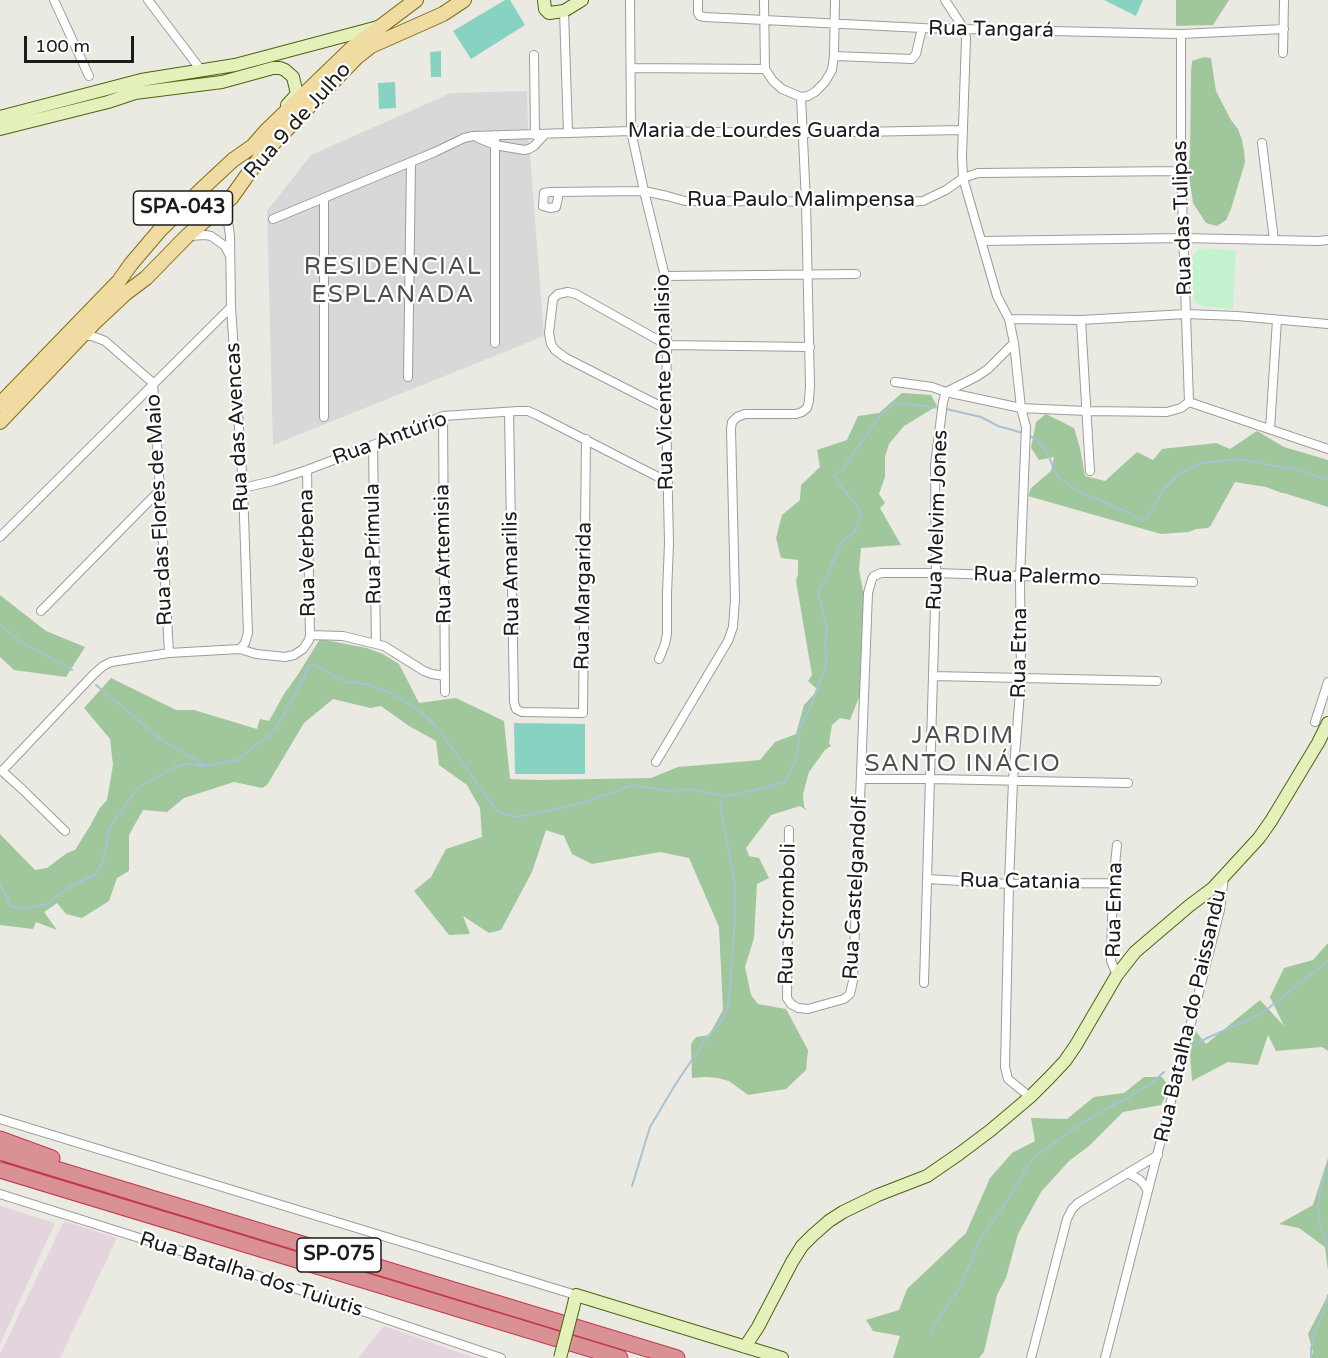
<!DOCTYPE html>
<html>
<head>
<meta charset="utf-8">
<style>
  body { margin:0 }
  #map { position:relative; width:1328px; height:1358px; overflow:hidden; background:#ebeae2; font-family:"Varela Round",sans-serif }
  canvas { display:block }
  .scale { position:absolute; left:24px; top:36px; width:110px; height:27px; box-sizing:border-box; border:3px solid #1b1b1b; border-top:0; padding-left:8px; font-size:18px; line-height:21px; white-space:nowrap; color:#1b1b1b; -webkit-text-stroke:4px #fff; paint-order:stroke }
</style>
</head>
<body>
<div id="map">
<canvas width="1328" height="1358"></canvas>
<div class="scale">100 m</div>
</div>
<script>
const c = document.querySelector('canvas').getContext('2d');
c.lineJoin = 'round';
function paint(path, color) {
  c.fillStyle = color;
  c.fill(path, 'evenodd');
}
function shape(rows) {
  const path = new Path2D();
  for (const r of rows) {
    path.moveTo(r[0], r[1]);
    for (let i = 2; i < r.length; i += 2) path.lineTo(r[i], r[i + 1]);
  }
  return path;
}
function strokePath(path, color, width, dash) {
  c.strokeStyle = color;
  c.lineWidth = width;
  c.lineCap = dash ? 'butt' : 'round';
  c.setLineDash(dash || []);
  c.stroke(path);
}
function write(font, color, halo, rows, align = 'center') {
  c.font = font + ' "Varela Round",sans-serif';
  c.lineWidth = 4.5;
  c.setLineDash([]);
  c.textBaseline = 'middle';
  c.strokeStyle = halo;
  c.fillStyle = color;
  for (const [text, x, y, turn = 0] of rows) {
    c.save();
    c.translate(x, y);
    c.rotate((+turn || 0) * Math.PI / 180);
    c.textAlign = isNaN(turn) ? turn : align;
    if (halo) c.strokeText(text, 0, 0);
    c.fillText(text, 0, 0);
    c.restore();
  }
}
const residential = shape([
  [527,91,528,128,544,336,273,445,267,211,311,155,451,93]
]);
const industrial = shape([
  [0,1206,55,1223,0,1344],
  [64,1221,117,1238,60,1358,0,1358,0,1354],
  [384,1326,464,1354,476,1358,358,1358]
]);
const forest = shape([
  [1176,0,1229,0,1213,25,1176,26],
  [1204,57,1211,58,1216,91,1231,120,1238,129,1242,140,1244,151,1245,162,1231,209,1226,220,1217,226,1206,223,1193,203,1188,169,1190,157,1191,73,1192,61],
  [902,393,931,395,937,406,904,426,889,444,885,457,885,477,879,494,885,503,880,508,901,545,861,548,859,570,863,591,870,612,867,677,850,720,840,718,832,725,829,743,831,746,825,750,809,772,803,794,804,807,808,811,800,806,771,815,746,848,749,856,759,858,769,878,757,884,754,938,745,967,751,995,758,1004,786,1009,808,1050,806,1070,786,1089,748,1095,729,1081,718,1078,706,1077,692,1078,691,1044,696,1037,709,1035,723,1010,719,927,689,858,660,852,592,864,572,854,564,836,546,830,532,872,501,930,489,933,463,916,470,934,449,935,414,891,431,877,446,849,482,837,480,808,467,785,439,765,436,741,409,726,381,706,370,708,333,699,304,723,267,785,262,788,234,782,184,798,167,812,143,810,129,835,129,871,117,878,109,901,82,918,66,914,57,903,44,912,57,930,36,922,33,929,0,925,0,834,35,870,47,868,67,853,75,850,90,826,99,809,107,800,113,765,110,739,84,708,111,678,176,710,194,710,257,729,260,719,269,721,284,694,297,676,320,639,367,648,383,654,399,664,419,703,456,698,504,721,510,779,540,780,651,778,678,767,760,760,775,742,796,734,804,705,818,690,808,681,812,675,796,581,798,574,798,560,781,558,776,538,782,515,800,500,801,485,820,467,817,450,847,440,858,416,879,413],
  [1046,414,1074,428,1080,448,1085,476,1105,481,1137,452,1153,460,1162,449,1216,443,1230,449,1257,431,1284,447,1328,460,1328,507,1284,493,1282,493,1266,487,1235,482,1211,525,1208,528,1196,529,1189,532,1161,534,1028,496,1031,488,1051,471,1054,457,1039,460,1031,448,1036,422],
  [0,595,46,631,85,647,66,677,14,670,0,657],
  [1328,943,1328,1051,1322,1047,1276,1051,1268,1035,1258,1065,1228,1062,1192,1081,1190,1053,1194,1029,1206,1044,1260,1000,1284,1026,1270,997,1284,968,1313,960],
  [1144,1077,1162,1077,1170,1088,1161,1105,1123,1112,1089,1146,1069,1161,1041,1192,1018,1234,1006,1278,997,1295,984,1352,979,1358,884,1358,893,1358,900,1336,873,1331,866,1320,899,1310,907,1289,966,1233,990,1178,1012,1153,1035,1141,1031,1118,1067,1119,1094,1097,1124,1093],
  [1328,1158,1328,1271,1325,1247,1299,1228,1279,1224,1313,1205],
  [1328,1295,1328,1358,1311,1358,1313,1352,1308,1334]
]);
const park = shape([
  [1206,248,1236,251,1233,309,1201,306,1194,301,1192,257,1198,250]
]);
const pitch = shape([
  [505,0,510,0,525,25,471,59,453,31],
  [1104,0,1143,0,1136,16],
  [441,51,441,77,431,77,430,52],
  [395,82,396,108,379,109,378,83],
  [514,723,585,724,585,774,515,774]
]);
const stream = shape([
  [946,409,981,417,998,426,1023,433],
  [1028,435,1036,439,1047,452,1057,476,1077,491,1125,511,1143,521,1147,517,1163,490,1180,473,1202,463,1238,459,1299,470,1328,480],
  [0,625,18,640,72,670],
  [96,685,163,741,205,765],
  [0,884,11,906,23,909,47,904,74,884,95,875,103,862,110,827,139,787,175,767,186,764,207,766,225,762,238,760,248,751,264,740,276,728,304,678,308,666,315,665,337,678,347,682,367,684,390,693,418,709,439,730,498,812,516,817,534,814,585,802,633,785,675,792,688,789,724,796,739,794,785,782,797,756,800,727,810,708,827,661,825,648,827,629,818,592,828,575,833,561,843,540,855,532,861,513,856,504,838,483,834,475,842,470,880,416,895,403,940,408],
  [1192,1047,1205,1039,1261,1014,1328,961],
  [1328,1169,1324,1174,1320,1191,1318,1208,1320,1226,1328,1248],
  [632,1186,650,1127,675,1085,706,1039,724,1017,729,1000,735,918,735,885,720,804,724,796],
  [931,1332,939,1318,954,1297,961,1285,981,1237,1012,1194,1025,1170,1034,1157,1081,1124,1111,1106,1129,1097,1152,1083,1164,1072],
  [1311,1358,1311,1348,1316,1329,1324,1311,1328,1295]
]);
const street = shape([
  [54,0,89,76],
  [148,0,201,70],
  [630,0,631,131,644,191,665,276,667,345,666,409,669,543,667,594,667,634,665,644,659,659],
  [698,0,698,13,700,16,705,17,922,28,1181,34,1284,29],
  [764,0,765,69,773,81,782,89,801,97,808,96,815,92,825,82,832,70,834,56,835,0],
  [945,0,964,29,966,39,962,156,963,178,997,296,1009,319,1014,343,1021,408,1026,427,1020,577,1021,679,1013,780,1009,884,1005,1067,1008,1079,1030,1097],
  [564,11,568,133],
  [1181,34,1181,171,1189,402],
  [1283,53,1284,0],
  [534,55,535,135],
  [834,56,912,59,916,54,922,28],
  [632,68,765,69],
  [495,135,495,343],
  [478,138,495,145,524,150,529,149,534,146,545,134],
  [1262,143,1274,240],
  [559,193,556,207,550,208,543,206,544,193,550,192,644,191,667,196,685,201,909,202,923,201,946,190,963,178,978,173,1181,171],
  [324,198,324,417],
  [223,204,227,215,230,236,231,307,243,488,248,633,245,643,240,649],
  [273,219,435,152,464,138,473,136,631,131,804,133,962,130],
  [190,236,205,235,211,236,225,246,229,254],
  [982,241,1183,238,1274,240,1318,241,1328,240],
  [665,276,856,274],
  [1009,319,1081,320,1186,314,1237,316,1328,324],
  [1081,320,1090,471],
  [81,336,92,336,105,341,153,383,160,490,169,653],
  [408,377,411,162],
  [895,382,932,387,946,392,1021,408,1086,411,1167,412,1181,408,1189,402,1328,449],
  [666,409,566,358,555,350,551,344,549,333,553,299,558,294,568,292,576,294,667,345,810,347],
  [509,412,514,702,516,709,522,712,583,713,586,439],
  [443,416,445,692],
  [1270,429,1277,320],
  [373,445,376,643],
  [307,470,310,635],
  [243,488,273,481,307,470,373,445,443,416,518,411,528,411,537,415,668,482],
  [0,537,231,307],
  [41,611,160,490],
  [933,676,1157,681],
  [1315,722,1328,682],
  [656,762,728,641,733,627,735,599,731,429,732,422,737,417,745,414,796,414,802,412,807,408,809,401,810,386,806,202,801,97],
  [0,771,2,771,22,789,65,831],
  [2,771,94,674,103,666,111,662,169,653,240,649,256,654,285,657,294,655,303,649,309,640,310,635,343,636,384,646,424,671,432,674,445,676],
  [862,779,930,779,1128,783],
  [789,830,787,998,791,1004,798,1008,808,1009,844,999,850,994,853,981,868,593,872,579,874,576,881,573,936,573,1193,582],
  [928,879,1009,884,1113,883],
  [1117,975,1111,961,1113,883,1117,845],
  [924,983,936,573,935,465,943,402,946,392,976,377,988,369,1014,343],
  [0,1119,576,1295],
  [1128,1173,1140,1180,1145,1186,1147,1190],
  [0,1194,241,1270,501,1358],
  [1031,1358,1067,1219,1072,1209,1078,1203,1158,1155],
  [1105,1358,1220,910,1224,877]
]);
const secondary = shape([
  [544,0,545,9,549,13,564,11,582,0],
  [0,117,141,80,235,65,378,27],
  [0,129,108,102,135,93,222,82,273,68,280,68,285,70,293,77,297,94,287,105],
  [573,1308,576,1295,782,1358],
  [745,1347,758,1327,792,1262,802,1246,813,1235,829,1221,843,1212,878,1195,927,1176,959,1154,991,1130,1030,1097,1050,1077,1065,1061,1076,1045,1117,975,1135,952,1189,906,1213,888,1259,838,1271,821,1318,743,1328,723]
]);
const primary = shape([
  [0,404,119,281,131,264,160,230,204,187,233,160,253,146,266,131,352,48,416,0],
  [0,422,94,323,126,293,146,278,187,236,231,198,261,156,357,57,371,46,443,14,464,0]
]);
const highway = shape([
  [0,1139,52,1158],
  [0,1152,677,1358],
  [0,1170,620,1358]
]);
const secondaryBridge = shape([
  [560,1358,573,1308]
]);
const shields = [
  [183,208,99],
  [339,1255,84]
];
const shieldNames = [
  ["SPA-043",183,208],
  ["SP-075",339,1255]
];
const streetNames = [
  ["Rua Tangará",991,30,1],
  ["Rua 9 de Julho",298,121,-48],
  ["Maria de Lourdes Guarda",754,131],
  ["Rua Paulo Malimpensa",801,200],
  ["Rua das Tulipas",1183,218,-92],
  ["Rua Vicente Donalisio",665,382,-91],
  ["Rua das Avencas",238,427,-93],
  ["Rua Antúrio",390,439,-20],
  ["Rua das Flores de Maio",160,510,-93],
  ["Rua Melvim Jones",938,520,-88],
  ["Rua Prímula",374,544,-91],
  ["Rua Verbena",308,553,-91],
  ["Rua Artemisia",444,554,-91],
  ["Rua Amarilis",512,574,-91],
  ["Rua Palermo",1037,577,2],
  ["Rua Margarida",584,596,-89],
  ["Rua Etna",1020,653,-89],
  ["Rua Catania",1020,882,1],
  ["Rua Castelgandolf",856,888,-87],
  ["Rua Enna",1115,910,-89],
  ["Rua Stromboli",788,914,-89],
  ["Rua Batalha do Paissandu",1191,1016,-77],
  ["Rua Batalha dos Tuiutis",251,1275,18]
];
const quarterNames = [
  ["RESIDENCIAL",393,268],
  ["ESPLANADA",393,296],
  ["JARDIM",963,737],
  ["SANTO INÁCIO",963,765]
];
paint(residential, '#d9d8d8');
paint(industrial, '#e4d4de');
paint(forest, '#a0c69b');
paint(park, '#c2f2ce');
paint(pitch, '#88d2c2');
strokePath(stream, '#a7c2d4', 2);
strokePath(street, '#9c9c9c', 10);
strokePath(secondary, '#4c6311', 14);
strokePath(primary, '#816f11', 16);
strokePath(highway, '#c0384f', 17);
strokePath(street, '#fff', 8);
strokePath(secondary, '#e5f1ba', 12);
strokePath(primary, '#f0dba2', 14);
strokePath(highway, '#da9193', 15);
strokePath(secondaryBridge, '#4c6311', 14, []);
strokePath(secondaryBridge, '#e5f1ba', 12);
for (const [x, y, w] of shields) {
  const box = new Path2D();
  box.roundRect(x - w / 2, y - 17, w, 34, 4.5);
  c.fillStyle = '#fff';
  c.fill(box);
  strokePath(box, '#1b1b1b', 1.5);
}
write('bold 20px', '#1b1b1b', null, shieldNames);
write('21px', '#1b1b1b', '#fff', streetNames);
c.letterSpacing = '1.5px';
write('24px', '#4e4e4e', '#fff', quarterNames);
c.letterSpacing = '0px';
</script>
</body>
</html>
